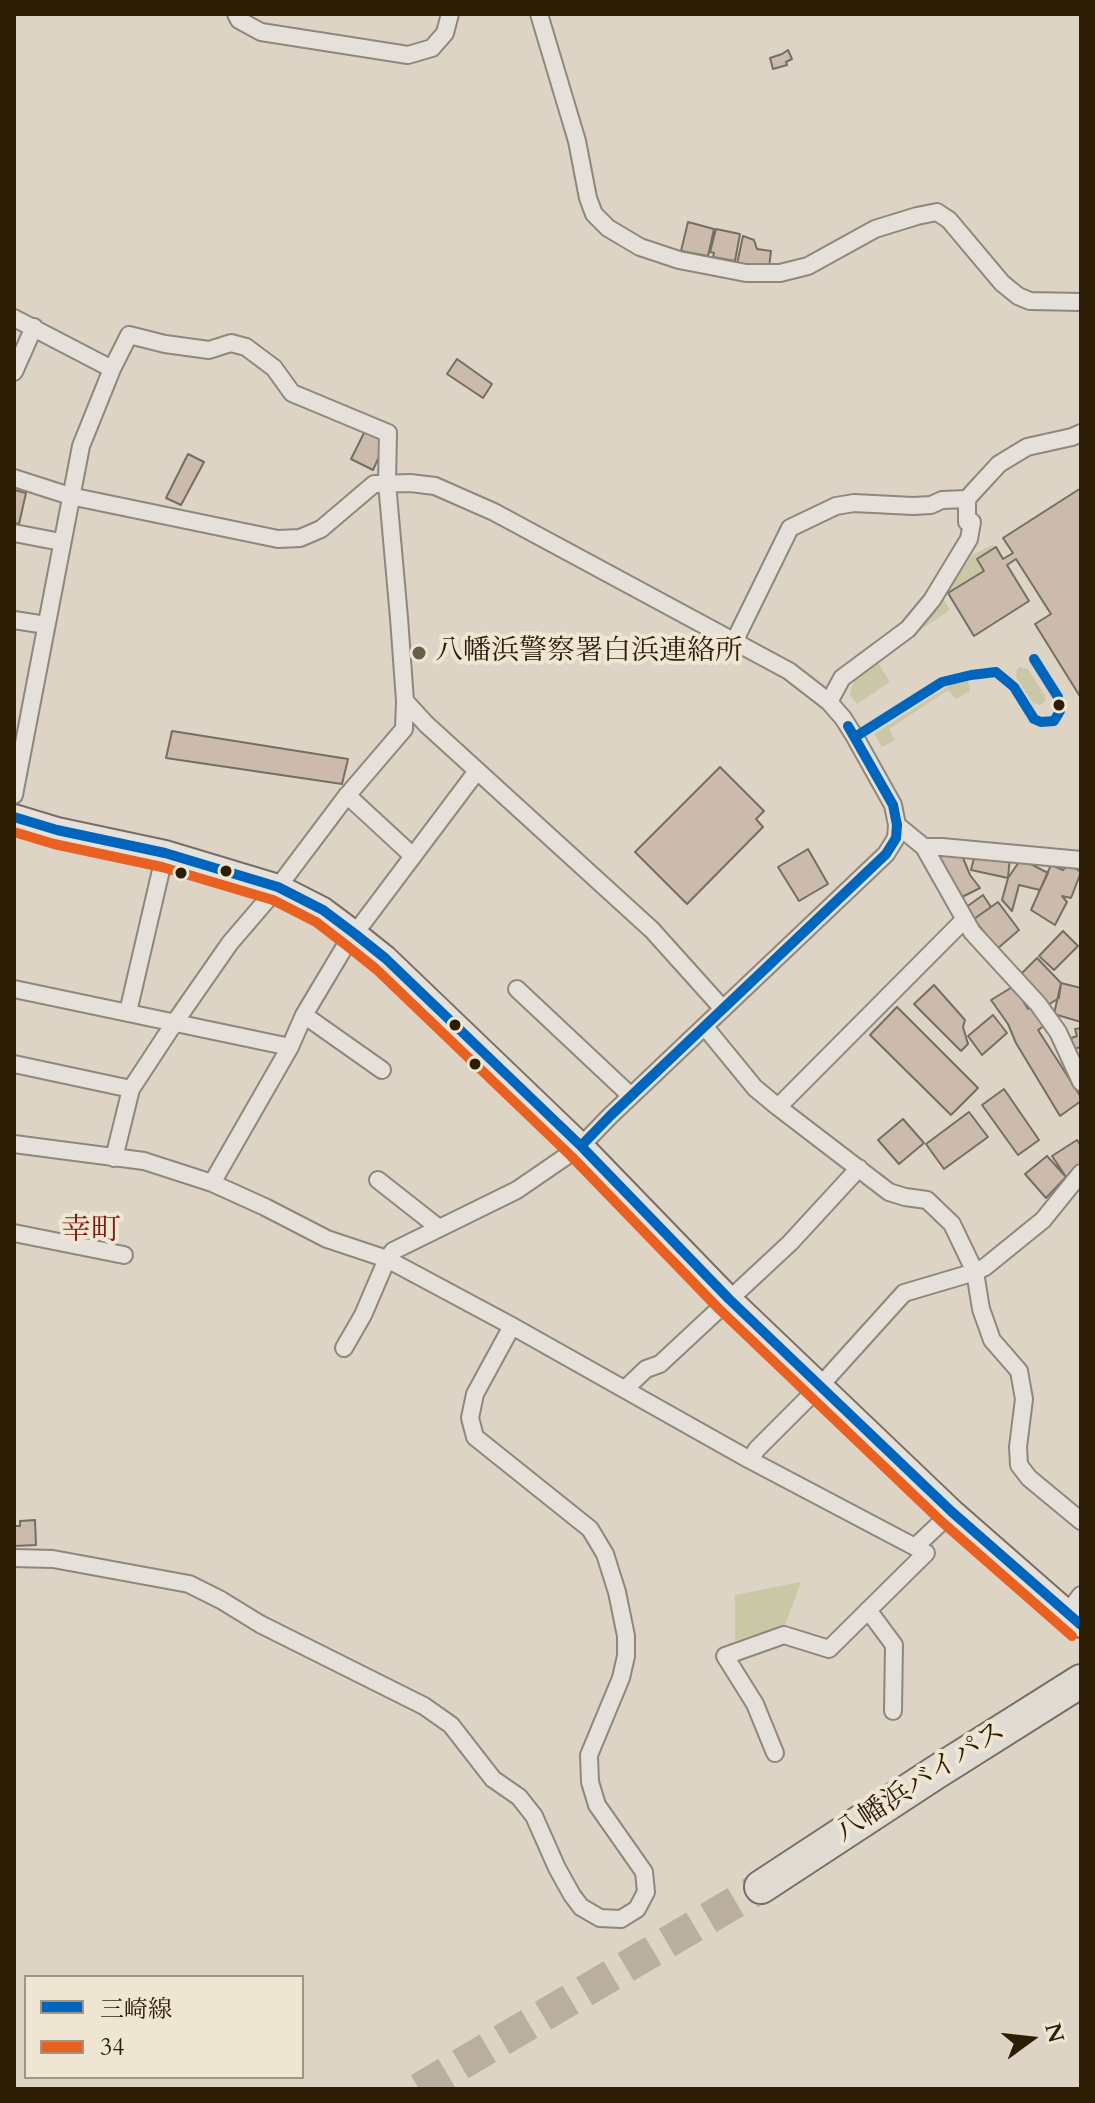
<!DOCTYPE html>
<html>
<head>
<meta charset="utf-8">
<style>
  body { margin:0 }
  #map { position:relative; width:1095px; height:2103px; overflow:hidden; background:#ddd4c5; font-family:Cardo,"Noto Serif JP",serif }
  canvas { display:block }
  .frame { position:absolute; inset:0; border:16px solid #2d1d05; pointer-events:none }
  .legend { position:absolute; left:24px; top:1975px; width:280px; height:104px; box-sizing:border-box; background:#efe5d3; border:2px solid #a19581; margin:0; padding:10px 14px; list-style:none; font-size:24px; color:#2d1d05 }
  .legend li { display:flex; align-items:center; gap:16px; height:40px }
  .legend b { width:40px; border:2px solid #a19581 }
  .north { position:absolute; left:991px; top:1999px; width:80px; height:80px; -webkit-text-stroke:6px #efe5d3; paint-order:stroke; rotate:75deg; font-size:22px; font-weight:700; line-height:32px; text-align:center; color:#2d1d05 }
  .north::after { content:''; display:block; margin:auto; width:28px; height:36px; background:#2d1d05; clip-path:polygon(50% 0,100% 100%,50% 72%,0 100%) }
</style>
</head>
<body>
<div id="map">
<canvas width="1095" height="2103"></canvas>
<div class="frame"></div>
<ul class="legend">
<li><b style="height:10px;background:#0065bd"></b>三崎線</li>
<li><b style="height:10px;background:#e86121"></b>34</li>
</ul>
<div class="north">N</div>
</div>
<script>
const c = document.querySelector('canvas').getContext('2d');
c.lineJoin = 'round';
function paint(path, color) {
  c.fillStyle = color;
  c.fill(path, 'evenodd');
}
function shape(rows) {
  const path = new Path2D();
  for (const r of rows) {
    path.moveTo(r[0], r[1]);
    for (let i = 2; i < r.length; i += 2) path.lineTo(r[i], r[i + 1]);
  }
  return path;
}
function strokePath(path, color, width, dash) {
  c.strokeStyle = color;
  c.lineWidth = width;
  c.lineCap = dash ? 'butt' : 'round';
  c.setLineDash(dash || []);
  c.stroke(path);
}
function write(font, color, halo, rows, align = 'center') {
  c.font = font + ' Cardo,"Noto Serif JP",serif';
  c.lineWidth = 8;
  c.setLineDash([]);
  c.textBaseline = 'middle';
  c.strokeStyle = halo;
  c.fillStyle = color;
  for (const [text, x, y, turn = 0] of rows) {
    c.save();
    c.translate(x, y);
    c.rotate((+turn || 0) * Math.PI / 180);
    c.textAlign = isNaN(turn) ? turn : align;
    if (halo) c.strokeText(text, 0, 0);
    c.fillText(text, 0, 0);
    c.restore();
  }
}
const green = shape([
  [993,545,996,547,977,559,984,571,942,597,950,610,892,649,955,580,972,555],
  [877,661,890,682,857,704,850,695,854,678],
  [1020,667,1028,669,1045,696,1045,701,1040,705,1033,703,1016,677,1017,669],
  [968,681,970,691,956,699,948,690,889,729,895,740,882,747,874,734,952,684],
  [801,1582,785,1625,735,1641,735,1595]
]);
const building = shape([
  [788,50,792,59,786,62,787,65,773,69,770,58,782,54,788,50],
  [688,222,714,229,708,256,681,251,688,222],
  [716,229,740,234,735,261,713,257,714,253,710,252,716,229],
  [743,236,754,240,757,249,771,251,769,268,737,264,743,236],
  [457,359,492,384,483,398,447,374,457,359],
  [366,429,387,439,373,470,351,459,366,429],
  [188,454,204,462,181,505,166,498,188,454],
  [1081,488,1081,698,1035,624,1051,614,1016,559,1007,565,1029,601,974,636,948,593,984,571,977,559,996,547,1003,559,1013,553,1003,538,1081,488],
  [14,490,26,493,19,524,14,523,14,490],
  [172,731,348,759,342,784,166,758,172,731],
  [720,767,764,811,756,819,763,827,687,904,635,852,720,767],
  [959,848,970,875,980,888,960,898,936,854,959,848],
  [808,849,828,884,799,901,778,867,808,849],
  [976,850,1010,856,1008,878,971,870,976,850],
  [1021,859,1048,873,1040,890,1019,885,1012,911,1002,900,1008,878,1021,859],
  [1069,864,1081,872,1071,898,1062,896,1067,902,1055,925,1031,910,1051,865,1063,870,1069,864],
  [983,895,991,907,971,921,965,908,983,895],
  [998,902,1019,930,997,949,974,919,998,902],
  [1063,931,1078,946,1054,970,1039,956,1063,931],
  [1037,958,1061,983,1059,998,1048,1005,1019,976,1037,958],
  [1061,983,1081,988,1081,1022,1054,1014,1061,983],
  [934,985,965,1020,963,1027,968,1044,961,1051,914,1004,934,985],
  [1014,986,1028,1009,1033,1006,1044,1026,1038,1030,1081,1097,1081,1101,1060,1116,1016,1043,1008,1024,991,1000,1014,986],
  [897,1007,978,1088,951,1115,870,1035,897,1007],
  [993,1015,1007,1033,982,1055,968,1036,993,1015],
  [1081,1028,1081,1047,1073,1049,1071,1038,1077,1036,1075,1029,1081,1028],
  [1004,1089,1039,1140,1018,1155,982,1105,1004,1089],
  [969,1112,988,1137,944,1169,926,1144,969,1112],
  [903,1119,924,1143,899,1164,878,1140,903,1119],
  [1077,1140,1081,1146,1081,1167,1066,1177,1052,1156,1077,1140],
  [1047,1156,1066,1177,1046,1198,1025,1174,1047,1156],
  [35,1520,36,1545,14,1546,14,1526,20,1526,20,1521,35,1520]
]);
const highwayTunnel = shape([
  [419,2089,761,1887]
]);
const street = shape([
  [236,14,239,20,261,32,408,55,432,48,445,33,450,14],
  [539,14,577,141,588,198,594,214,608,228,640,247,679,260,746,273,780,273,808,266,875,229,917,216,937,212,949,220,1002,283,1018,296,1030,301,1081,302],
  [14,318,112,369],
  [14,372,34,327],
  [14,478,70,496,278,539,300,538,321,529,374,484,410,483,435,486,494,512,789,671,829,702,843,718,855,737,893,805,897,825,896,838,886,854,610,1116,581,1146,517,1190,393,1251,387,1259,363,1315,344,1348],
  [14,533,61,542],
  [14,620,46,625],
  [734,642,790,528,836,506,854,503,913,506,931,505,942,500,967,499],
  [405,701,426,724,652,930,723,1009],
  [829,702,842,678,908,629,932,600,969,539,972,522,967,522,967,499,975,490,999,464,1027,447,1072,437,1081,433],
  [14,795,81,446,112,369,129,335,165,344,209,350,231,343,246,347,274,368,292,393,388,433,387,483,399,618,405,701,404,729,345,798,278,887,230,943,175,1022,131,1089,114,1158],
  [347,795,413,856],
  [897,825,924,847,972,932,1038,1004,1058,1032,1081,1082],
  [924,847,942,847,1081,860],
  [14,989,290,1047],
  [517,989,631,1096],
  [128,1012,165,853],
  [304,1015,382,1070],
  [705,1027,755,1088,778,1107,889,1192,905,1197,927,1200,952,1224,975,1272,981,1309,992,1340,1019,1371,1024,1399,1018,1447,1019,1465,1029,1478,1081,1521],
  [14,1064,131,1089],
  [778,1107,964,920],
  [14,1144,144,1161,212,1183,265,1207,327,1239,387,1259,512,1326,750,1460,915,1547,952,1512],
  [378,1180,439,1228],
  [212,1183,290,1047,304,1015,344,948,477,771],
  [14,1233,124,1255],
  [625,1389,646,1369,660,1364,790,1243,859,1168],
  [750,1460,757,1449,820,1386,904,1293,975,1272,985,1267,1043,1220,1081,1173],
  [14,1558,53,1559,189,1584,221,1600,260,1624,424,1706,451,1725,493,1779,519,1797,534,1816,557,1868,572,1895,581,1907,600,1918,621,1919,637,1909,646,1892,644,1872,597,1805,590,1782,589,1755,621,1678,626,1656,626,1636,617,1592,605,1554,590,1529,475,1437,470,1418,475,1394,512,1326],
  [868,1610,894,1645,893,1711],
  [1067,1613,1081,1595],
  [775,1753,755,1704,725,1656,784,1635,829,1649,926,1553,915,1547]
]);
const secondary = shape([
  [14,817,57,830,165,853,278,887,323,910,355,934,385,958,581,1146,729,1299,952,1512,1081,1625]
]);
const highway = shape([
  [761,1887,935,1773,1081,1681]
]);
const bus1 = shape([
  [855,737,942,682,971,675,996,672,1014,687,1034,719,1041,722,1054,721,1060,711,1058,697,1034,659],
  [14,817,57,830,165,853,278,887,323,910,355,934,385,958,581,1146,729,1299,952,1512,1081,1625],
  [581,1146,610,1116,886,854,896,838,897,825,893,805,848,726]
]);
const bus2 = shape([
  [14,832,54,844,162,867,273,900,316,922,346,945,376,969,571,1156,719,1309,942,1522,1072,1636]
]);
const markers = [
  [419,653,8,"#6b5d48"],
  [1059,705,7,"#2d1d05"],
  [226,871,7,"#2d1d05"],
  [181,873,7,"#2d1d05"],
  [455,1025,7,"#2d1d05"],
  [475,1064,7,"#2d1d05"]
];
const poiNames = [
  ["八幡浜警察署白浜連絡所",435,653]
];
const streetNames = [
  ["八幡浜バイパス",921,1783,-33]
];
const neighbourhoodNames = [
  ["幸町",91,1232]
];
paint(green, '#c9c7a6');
paint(building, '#ccbbac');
strokePath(building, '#756e63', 2);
strokePath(highwayTunnel, '#baaf9f', 32, [32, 16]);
strokePath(street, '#8e887c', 20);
strokePath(secondary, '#756e63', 28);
strokePath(highway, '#756e63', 36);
strokePath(street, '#e5e0d9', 16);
strokePath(secondary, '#e5e0d9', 24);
strokePath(highway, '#e0dbd2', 32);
strokePath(bus1, '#0065bd', 10);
strokePath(bus2, '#e86121', 10);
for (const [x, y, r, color] of markers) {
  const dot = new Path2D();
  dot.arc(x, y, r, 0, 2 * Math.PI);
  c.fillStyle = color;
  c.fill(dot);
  strokePath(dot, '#efe5d3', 3);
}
write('28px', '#2d1d05', '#efe5d3', poiNames, 'left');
write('28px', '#2d1d05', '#efe5d3', streetNames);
write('30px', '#7a1f14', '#efe5d3', neighbourhoodNames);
</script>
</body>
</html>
